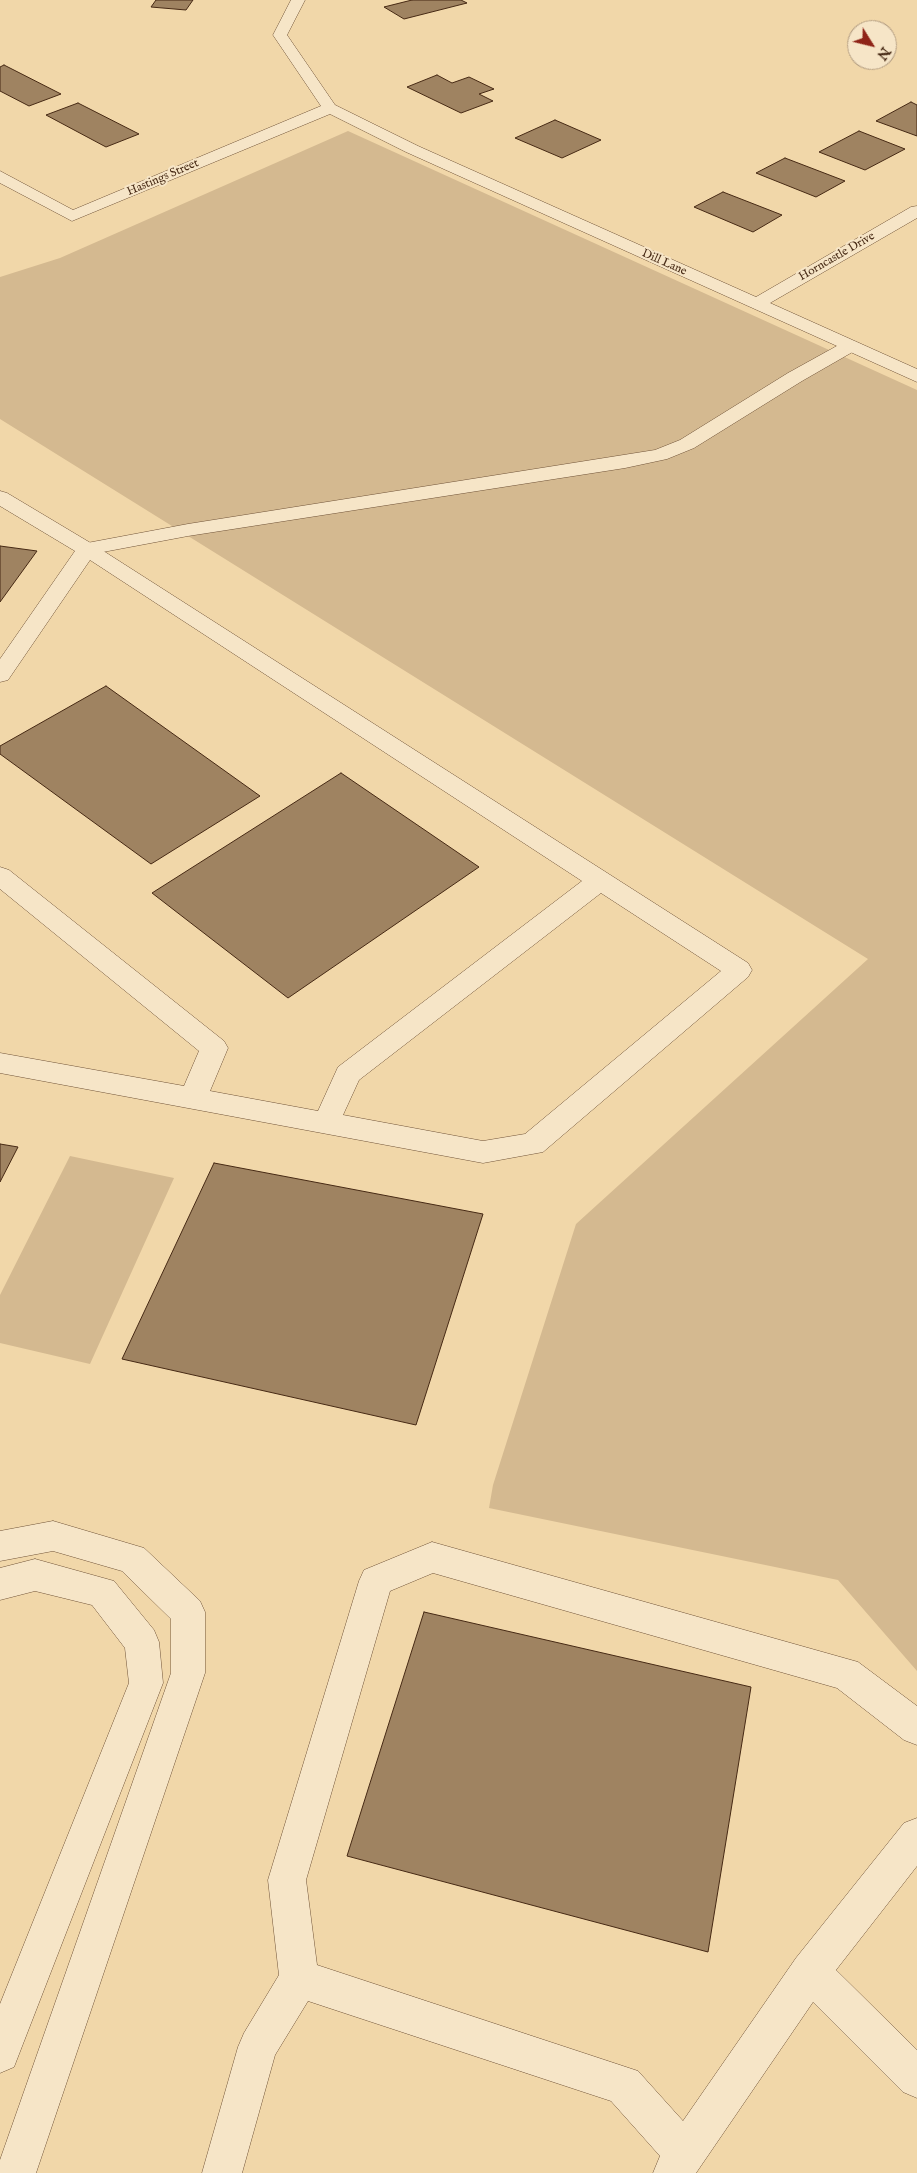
<!DOCTYPE html>
<html>
<head>
<meta charset="utf-8">
<style>
  body { margin:0 }
  #map { position:relative; width:917px; height:2173px; overflow:hidden; background:#f1d7a9; font-family:"IM FELL English",serif }
  canvas { display:block }
  .north { position:absolute; left:847px; top:20px; width:50px; height:50px; box-sizing:border-box; background:#f6e5c7; border:1px solid #b09a7f; border-radius:50%; rotate:126deg; font-size:14px; font-weight:700; line-height:20px; text-align:center; color:#462914 }
  .north::after { content:''; display:block; margin:auto; width:18px; height:22px; background:#8f2418; clip-path:polygon(50% 0,100% 100%,50% 72%,0 100%) }
</style>
</head>
<body>
<div id="map">
<canvas width="917" height="2173"></canvas>
<div class="north">N</div>
</div>
<script>
const c = document.querySelector('canvas').getContext('2d');
c.lineJoin = 'round';
function paint(path, color) {
  c.fillStyle = color;
  c.fill(path, 'evenodd');
}
function shape(rows) {
  const path = new Path2D();
  for (const r of rows) {
    path.moveTo(r[0], r[1]);
    for (let i = 2; i < r.length; i += 2) path.lineTo(r[i], r[i + 1]);
  }
  return path;
}
function strokePath(path, color, width, dash) {
  c.strokeStyle = color;
  c.lineWidth = width;
  c.lineCap = dash ? 'butt' : 'round';
  c.setLineDash(dash || []);
  c.stroke(path);
}
function write(font, color, halo, rows, align = 'center') {
  c.font = font + ' "IM FELL English",serif';
  c.lineWidth = 4;
  c.setLineDash([]);
  c.textBaseline = 'middle';
  c.strokeStyle = halo;
  c.fillStyle = color;
  for (const [text, x, y, turn = 0] of rows) {
    c.save();
    c.translate(x, y);
    c.rotate((+turn || 0) * Math.PI / 180);
    c.textAlign = isNaN(turn) ? turn : align;
    if (halo) c.strokeText(text, 0, 0);
    c.fillText(text, 0, 0);
    c.restore();
  }
}
const green = shape([
  [348,131,917,390,917,1671,838,1580,489,1508,493,1485,576,1224,868,959,0,419,0,277,60,258],
  [70,1156,174,1178,90,1364,0,1343,0,1295]
]);
const building = shape([
  [156,0,193,0,186,10,151,7,156,0],
  [412,0,461,0,467,3,404,19,384,7,412,0],
  [4,65,61,94,29,106,0,91,0,67,4,65],
  [437,75,452,83,469,77,494,89,479,94,493,101,461,113,407,87,437,75],
  [911,102,917,105,917,136,876,121,911,102],
  [78,103,139,134,106,147,46,115,78,103],
  [555,120,601,140,562,158,515,138,555,120],
  [859,131,905,149,865,170,819,152,859,131],
  [785,158,845,181,816,197,756,173,785,158],
  [723,192,782,215,753,232,694,207,723,192],
  [0,546,37,551,0,602,0,546],
  [106,686,260,796,151,864,0,754,0,746,106,686],
  [341,773,479,867,288,998,152,893,341,773],
  [0,1144,18,1147,0,1182,0,1144],
  [214,1163,483,1214,416,1425,122,1359,214,1163],
  [424,1612,751,1687,708,1952,347,1856,424,1612]
]);
const service = shape([
  [850,340,856,342,859,346,856,350,802,381,694,448,667,459,625,468,188,536,87,555,80,553,77,549,80,545,87,543,188,524,655,450,680,440,788,373,844,342,850,340],
  [53,1521,144,1548,200,1601,205,1612,205,1673,36,2173,0,2173,0,2160,171,1673,171,1619,122,1571,53,1551,0,1561,0,1531,53,1521],
  [432,1542,858,1662,917,1706,917,1745,904,1740,837,1688,433,1573,390,1591,306,1880,317,1965,638,2071,683,2121,796,1958,904,1823,917,1818,917,1866,836,1970,917,2050,917,2098,903,2092,813,2002,696,2173,653,2173,660,2156,611,2101,308,2001,275,2055,242,2173,202,2173,238,2047,244,2033,279,1975,268,1880,359,1581,364,1570,432,1542],
  [35,1559,114,1581,154,1630,159,1642,163,1683,14,2067,0,2073,0,2004,129,1683,125,1648,92,1605,35,1591,0,1600,0,1568,35,1559]
]);
const minor = shape([
  [291,0,305,0,287,35,335,105,418,146,756,297,911,207,917,206,917,218,770,303,917,369,917,382,406,152,330,114,72,221,0,183,0,171,73,210,321,106,273,35,291,0],
  [0,491,7,493,94,545,748,963,752,970,748,977,543,1152,483,1163,0,1073,0,1053,184,1086,199,1051,0,889,0,867,9,870,224,1041,228,1048,210,1091,318,1111,338,1067,582,881,90,560,8,680,0,682,0,659,75,551,0,506,0,491],
  [601,893,721,971,525,1134,483,1141,343,1115,359,1080,601,893]
]);
const farStreetnames = [
  ["Hastings Street",163,178,-23],
  ["Horncastle Drive",837,257,-30],
  ["Dill Lane",664,263,24]
];
paint(green, '#d4b990');
paint(building, '#9f8361');
strokePath(building, '#462914', 1);
strokePath(service, '#715439', 1);
strokePath(minor, '#715439', 1);
paint(service, '#f6e5c7');
paint(minor, '#f6e5c7');
write('12px', '#462914', '#f6e5c7', farStreetnames);
</script>
</body>
</html>
